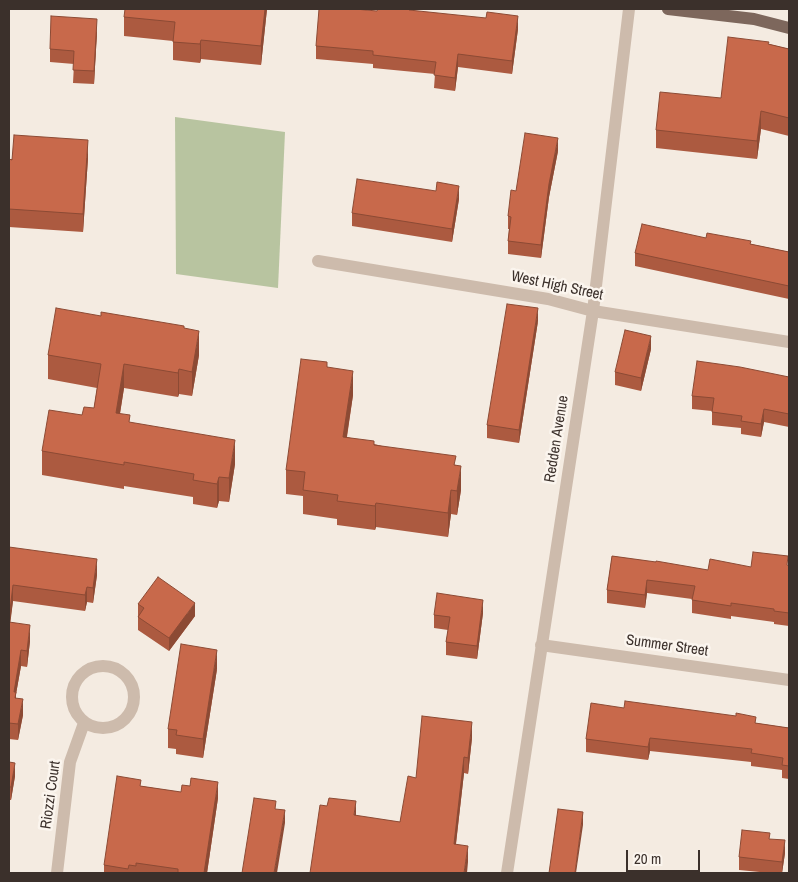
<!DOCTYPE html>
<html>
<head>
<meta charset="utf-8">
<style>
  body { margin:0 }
  #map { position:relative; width:798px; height:882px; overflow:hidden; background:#f4ebe1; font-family:"Archivo Narrow",sans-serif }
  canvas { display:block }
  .frame { position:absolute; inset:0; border:10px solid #3b302b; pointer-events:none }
  .scale { position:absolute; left:626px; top:850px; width:74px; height:22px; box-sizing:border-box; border:2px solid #3b302b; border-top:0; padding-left:6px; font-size:15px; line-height:18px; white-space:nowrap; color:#3b302b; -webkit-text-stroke:4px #fbf5ee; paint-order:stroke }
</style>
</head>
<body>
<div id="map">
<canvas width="798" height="882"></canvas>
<div class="frame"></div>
<div class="scale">20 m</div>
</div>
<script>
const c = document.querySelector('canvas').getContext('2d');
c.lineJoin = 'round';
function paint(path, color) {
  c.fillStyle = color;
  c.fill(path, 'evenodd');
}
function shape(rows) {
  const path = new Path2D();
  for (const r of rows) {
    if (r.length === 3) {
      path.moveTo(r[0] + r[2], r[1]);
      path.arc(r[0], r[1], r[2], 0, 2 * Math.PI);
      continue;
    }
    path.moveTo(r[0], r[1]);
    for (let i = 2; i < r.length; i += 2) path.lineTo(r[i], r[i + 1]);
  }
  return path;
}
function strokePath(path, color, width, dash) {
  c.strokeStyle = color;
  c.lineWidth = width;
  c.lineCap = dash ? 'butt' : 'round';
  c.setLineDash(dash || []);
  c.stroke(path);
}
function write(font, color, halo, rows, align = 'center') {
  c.font = font + ' "Archivo Narrow",sans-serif';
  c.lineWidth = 5;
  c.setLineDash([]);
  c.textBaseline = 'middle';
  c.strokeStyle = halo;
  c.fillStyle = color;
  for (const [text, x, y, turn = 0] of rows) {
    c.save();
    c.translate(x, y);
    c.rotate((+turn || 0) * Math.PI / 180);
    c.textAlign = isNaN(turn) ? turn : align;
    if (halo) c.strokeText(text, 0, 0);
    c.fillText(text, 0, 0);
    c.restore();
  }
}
const green = shape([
  [175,117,285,132,278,288,176,274]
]);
const street = shape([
  [318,261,548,299,593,311,789,342],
  [541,645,789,680],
  [103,697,31],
  [57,873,70,762,84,723],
  [507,873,593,311,629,9]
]);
const primary = shape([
  [668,9,754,19,789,28]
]);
const wall = shape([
  [267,9,261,65,201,59,200,63,173,60,173,41,124,36,124,17],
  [409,10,518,29,512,74,458,67,455,91,434,88,435,74,373,68,373,64,316,59,316,46,377,11],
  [97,32,94,84,73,83,74,64,50,62,50,49],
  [769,44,789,49,789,136,761,129,757,159,656,148,656,130,721,98],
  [558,151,549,197,541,258,508,254,508,241,509,229,508,229,508,216,516,191],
  [88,158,83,232,9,227,9,159],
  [459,199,452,242,352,226,352,213],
  [706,238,751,244,789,252,789,299,635,266,635,253],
  [101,316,184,328,199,355,192,396,179,394,178,397,124,388,120,414,130,423,235,464,229,502,219,501,217,508,193,504,193,497,124,486,124,489,42,475,42,451,82,415,94,408,97,388,48,379,48,355],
  [538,321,519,443,487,438,487,425],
  [651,349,641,391,615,385,615,372],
  [327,367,353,395,347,437,456,465,461,490,457,515,451,514,448,537,376,527,375,530,337,525,337,519,303,514,303,496,286,494,286,470],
  [789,377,789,427,764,422,761,437,741,434,741,428,712,425,712,411,692,409,692,396],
  [9,547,97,575,93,603,87,602,85,611,13,601,10,622,30,641,27,667,21,666,16,694,16,698,23,715,18,740,9,739],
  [612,556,708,570,751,567,789,566,789,626,774,624,774,622,731,616,731,619,692,613,692,599,647,593,645,608,607,603,607,590],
  [138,604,195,616,169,651,138,630],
  [483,613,477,659,446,655,446,642,448,630,434,628,434,615],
  [217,669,203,758,176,754,176,749,168,748,168,729],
  [624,708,756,723,789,728,789,779,782,778,782,770,751,766,751,762,650,751,648,760,586,752,586,739],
  [472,738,468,774,464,773,456,844,468,862,356,816,400,822,416,778],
  [9,762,15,776,11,800,9,800],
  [141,786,218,798,207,873,104,873,104,865],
  [770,839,785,853,782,873,770,873,739,870,739,857]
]);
const shadedWall = shape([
  [265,9,267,9,261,65,261,46],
  [518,16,518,29,512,74,512,61],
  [97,19,97,32,94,84,94,71],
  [201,40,201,59,200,63,200,44],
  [458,54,458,67,455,91,455,78],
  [761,111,761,129,757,159,757,141],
  [558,138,558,151,549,197,541,258,541,245,549,184],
  [88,140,88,158,83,232,83,214],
  [459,186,459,199,452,242,452,229],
  [538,308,538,321,519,443,519,430],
  [199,331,199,355,192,396,192,372],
  [651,336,651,349,641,391,641,378],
  [124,364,124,388,116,437,116,413],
  [179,369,179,394,178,397,178,373],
  [353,371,353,395,343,461,343,437],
  [764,409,764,422,761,437,761,424],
  [235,440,235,464,229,502,229,478],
  [461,466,461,490,457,515,457,491],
  [219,477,219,501,217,508,217,484],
  [451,490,451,514,448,537,448,513],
  [376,503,376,527,375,530,375,506],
  [97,559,97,575,93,603,93,588],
  [647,580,647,593,645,608,645,595],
  [13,585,13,601,9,634,9,618],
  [87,587,87,602,85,611,85,595],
  [483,600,483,613,477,659,477,646],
  [195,603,195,616,169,651,169,638],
  [30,625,30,641,27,667,27,651],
  [21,650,21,666,16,694,16,708,14,692],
  [217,650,217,669,203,758,203,739],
  [23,699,23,715,18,740,18,724],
  [472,722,472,738,468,774,468,758],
  [650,738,650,751,648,760,648,747],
  [464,757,464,773,454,860,454,844],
  [15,763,15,776,11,800,11,787],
  [218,782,218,798,207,873,204,873],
  [356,801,356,817,354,815],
  [285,810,285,823,277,873,274,873],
  [583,812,583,825,576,873,575,873],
  [785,840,785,853,782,873,782,862],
  [468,846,468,862,467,873,464,873]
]);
const building = shape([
  [125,9,265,9,261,46,201,40,200,44,173,42,175,22,124,17,125,9],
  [319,9,355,9,377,11,378,9,409,9,409,10,486,18,487,12,518,16,512,61,458,54,455,78,434,75,436,62,373,55,373,51,316,46,319,9],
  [51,16,97,19,94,71,73,70,74,51,50,49,51,16],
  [728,37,769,42,768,44,789,49,789,118,761,111,757,141,656,130,660,92,721,98,728,37],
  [525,133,558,138,549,184,541,245,508,241,511,217,508,216,511,190,516,191,525,133],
  [14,135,88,140,83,214,9,209,9,159,12,160,14,135],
  [357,179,436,191,437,182,459,186,452,229,352,213,357,179],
  [642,224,706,238,707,233,751,241,750,244,789,252,789,286,635,253,642,224],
  [507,304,538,308,519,430,487,425,507,304],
  [56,308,101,316,101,312,184,326,184,328,199,331,192,372,179,369,178,373,124,364,116,413,130,415,129,422,235,440,229,478,219,477,217,484,193,480,194,474,124,462,124,465,42,451,49,410,82,415,84,407,94,408,101,364,48,355,56,308],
  [625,330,651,336,641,378,615,372,625,330],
  [301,359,327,362,327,367,353,371,343,437,374,441,374,445,456,456,454,465,461,466,457,491,451,490,448,513,376,503,375,506,337,501,338,495,303,490,305,472,286,470,301,359],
  [697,361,740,367,789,377,789,414,764,409,761,424,741,421,742,416,712,412,714,398,692,396,697,361],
  [9,547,97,559,93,588,87,587,85,595,13,585,9,618,9,547],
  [753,552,788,556,787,565,789,566,789,613,774,611,774,609,731,603,731,606,692,600,695,586,647,580,645,595,607,590,612,556,656,562,656,561,708,570,710,559,751,567,753,552],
  [158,577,195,603,169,638,138,617,144,608,138,604,158,577],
  [437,593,483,600,477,646,446,642,450,617,434,615,437,593],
  [9,622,30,625,27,651,21,650,14,692,16,692,15,698,23,699,18,724,9,723,9,622],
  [181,644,217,650,203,739,176,735,177,730,168,729,181,644],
  [625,701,736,716,736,713,756,717,755,723,789,728,789,766,782,765,783,758,751,753,752,749,650,738,648,747,586,739,591,703,624,708,625,701],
  [422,716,472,722,468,758,464,757,454,844,468,846,464,873,310,873,320,805,327,806,329,798,356,801,354,815,400,822,408,776,416,778,422,716],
  [9,762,15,763,11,787,9,787,9,762],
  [117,776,141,780,140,786,181,792,182,785,190,786,191,778,218,782,204,873,178,873,178,869,136,863,136,866,129,865,128,869,104,865,117,776],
  [254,798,276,801,275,809,285,810,274,873,242,873,254,798],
  [558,809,583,812,575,873,549,873,558,809],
  [742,830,770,833,769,839,785,840,782,862,739,857,742,830]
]);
const streetNames = [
  ["West High Street",557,286,12],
  ["Redden Avenue",557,439,-81],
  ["Summer Street",667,646,8],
  ["Riozzi Court",51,795,-82]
];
paint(green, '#b8c4a0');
strokePath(street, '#cdbbac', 12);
strokePath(primary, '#7d675c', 12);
paint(wall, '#ac5a40');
paint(shadedWall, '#8c4a34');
paint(building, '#c8694b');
strokePath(building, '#8c4a34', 1);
write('15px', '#3b302b', '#fbf5ee', streetNames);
</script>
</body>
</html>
